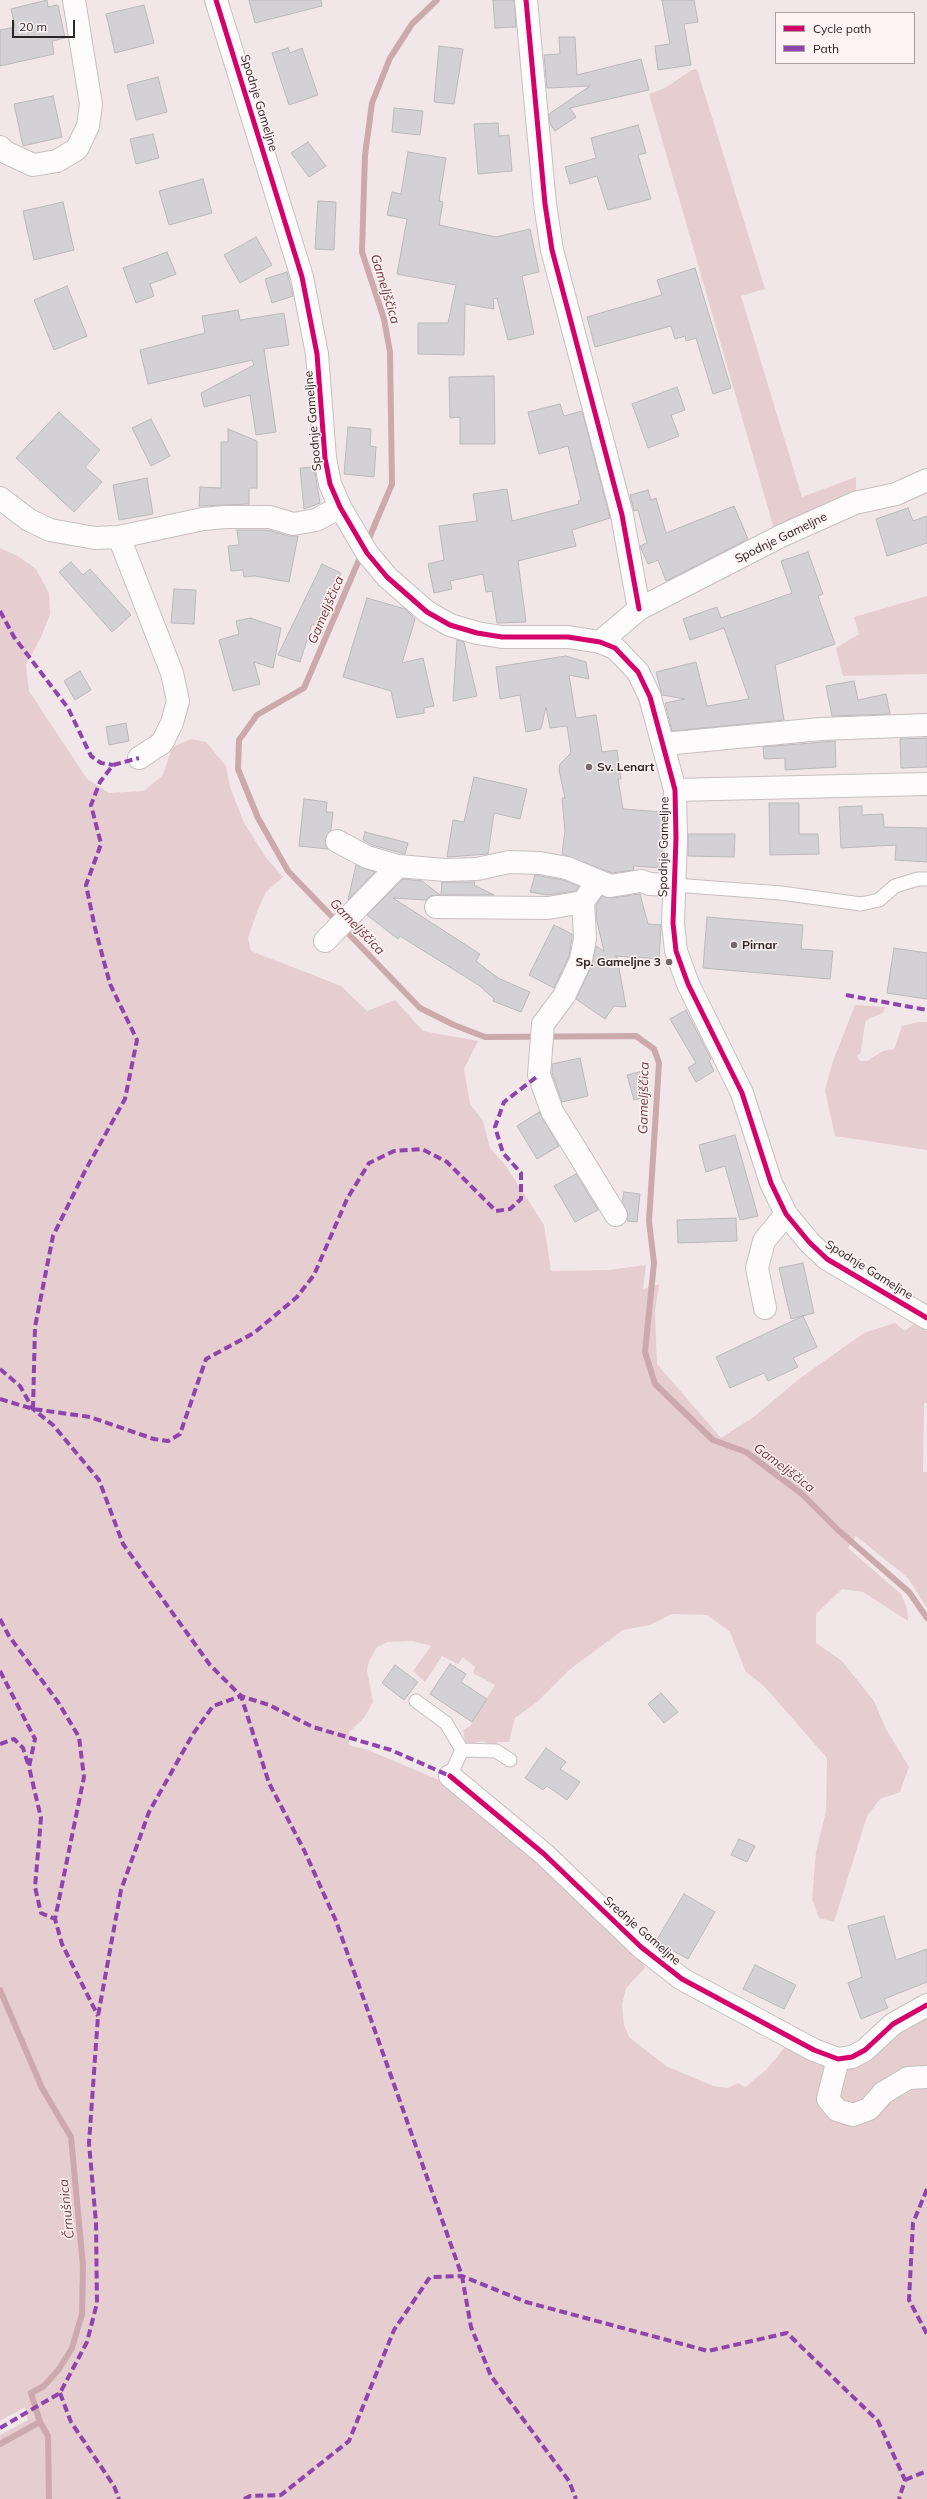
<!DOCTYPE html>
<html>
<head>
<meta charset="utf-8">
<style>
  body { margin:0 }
  #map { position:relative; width:927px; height:2499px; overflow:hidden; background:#f2e7e8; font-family:Mulish,sans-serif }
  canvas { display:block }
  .legend { position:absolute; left:775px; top:12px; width:140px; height:52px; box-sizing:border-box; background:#fef2f3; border:1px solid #aaa0a1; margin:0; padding:5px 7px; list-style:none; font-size:12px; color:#2c2526 }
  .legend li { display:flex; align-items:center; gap:8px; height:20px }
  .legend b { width:20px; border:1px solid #aaa0a1 }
  .scale { position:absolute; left:12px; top:20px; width:63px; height:18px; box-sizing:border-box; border:2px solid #2c2526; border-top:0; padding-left:5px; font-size:12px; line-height:14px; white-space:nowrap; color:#2c2526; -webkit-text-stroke:3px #fef2f3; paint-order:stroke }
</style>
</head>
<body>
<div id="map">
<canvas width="927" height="2499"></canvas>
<ul class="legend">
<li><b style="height:5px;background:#d6006c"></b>Cycle path</li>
<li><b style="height:5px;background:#8e44ad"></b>Path</li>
</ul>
<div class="scale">20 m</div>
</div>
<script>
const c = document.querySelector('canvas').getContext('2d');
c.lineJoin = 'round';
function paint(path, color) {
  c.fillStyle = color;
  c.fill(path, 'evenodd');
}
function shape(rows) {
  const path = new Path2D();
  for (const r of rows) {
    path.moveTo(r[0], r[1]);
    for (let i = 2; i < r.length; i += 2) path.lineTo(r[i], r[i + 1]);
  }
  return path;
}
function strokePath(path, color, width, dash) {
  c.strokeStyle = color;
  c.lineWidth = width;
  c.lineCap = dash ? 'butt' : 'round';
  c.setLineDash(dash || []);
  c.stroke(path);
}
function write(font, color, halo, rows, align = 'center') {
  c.font = font + ' Mulish,sans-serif';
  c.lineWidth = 3;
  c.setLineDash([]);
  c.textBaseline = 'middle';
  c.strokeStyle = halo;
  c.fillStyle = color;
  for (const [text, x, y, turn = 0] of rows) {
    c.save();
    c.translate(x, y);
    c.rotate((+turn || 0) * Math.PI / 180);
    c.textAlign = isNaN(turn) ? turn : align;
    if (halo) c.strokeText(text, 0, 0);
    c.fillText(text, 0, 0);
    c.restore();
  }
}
const green = shape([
  [697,69,765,289,741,296,802,497,856,477,856,493,774,529,649,94,665,88,692,70],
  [0,548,16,555,36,569,49,593,50,614,41,637,26,665,29,691,87,779,109,793,144,791,163,775,172,747,191,739,206,742,226,766,230,787,244,823,267,859,283,877,266,892,258,909,248,938,251,951,341,986,367,1011,395,1000,423,1031,478,1041,464,1069,470,1104,483,1121,490,1148,506,1166,544,1225,551,1271,608,1270,646,1265,643,1289,659,1284,655,1311,657,1364,721,1438,755,1416,799,1379,864,1333,895,1323,905,1331,915,1323,927,1331,927,1403,924,1403,923,1472,927,1472,927,1608,908,1578,856,1536,848,1548,901,1594,907,1608,908,1621,863,1592,842,1589,816,1614,816,1643,842,1661,874,1701,886,1729,909,1767,900,1792,880,1799,867,1816,834,1922,819,1918,812,1899,816,1852,826,1811,827,1758,764,1686,746,1672,730,1632,707,1615,672,1614,650,1625,623,1630,569,1670,537,1702,515,1718,509,1742,499,1742,493,1745,482,1741,466,1745,463,1730,470,1726,495,1685,473,1673,475,1667,463,1657,458,1664,442,1656,425,1682,413,1671,431,1646,413,1641,388,1642,377,1647,369,1661,367,1670,373,1702,364,1718,349,1732,349,1745,368,1750,446,1783,529,1850,639,1952,645,1968,626,1988,622,2005,624,2025,629,2037,666,2066,713,2086,728,2088,738,2083,745,2087,766,2070,787,2045,817,2064,829,2066,855,2064,871,2059,892,2039,927,2014,927,2499,0,2499,0,2435,28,2420,25,2407,0,2421],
  [927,596,927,674,843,676,836,648,859,634,854,617],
  [855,1005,885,1007,883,1013,870,1018,865,1022,861,1052,857,1056,860,1061,867,1061,883,1051,894,1049,902,1026,918,1022,927,1022,927,1150,835,1136,825,1090,833,1061]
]);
const stream = shape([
  [367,543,392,484,390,352,384,319,362,252,365,155,372,103,390,58,412,24,437,0],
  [362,553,304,688,257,715,239,740,238,769,258,818,288,871,420,1008,454,1025,485,1037,636,1036,654,1049,659,1063,649,1221,654,1263,645,1352,655,1384,713,1440,746,1452,802,1494,838,1530,909,1592,927,1618],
  [0,1990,42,2088,71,2137,83,2266,82,2314,72,2348,59,2369,44,2386,31,2393,40,2422,0,2444],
  [40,2422,48,2436,49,2499]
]);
const building = shape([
  [47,0,48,7,58,5,65,38,52,41,54,54,0,66,0,30,15,27,11,9,47,0],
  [249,0,321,0,322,6,255,23,249,0],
  [493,0,514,0,516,27,495,28,493,0],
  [662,0,694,0,698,22,684,24,691,65,658,70,655,46,670,44,662,0],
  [144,5,154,43,115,53,106,14,144,5],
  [559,37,575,37,577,75,641,59,649,90,570,108,576,117,555,131,550,124,549,114,590,86,547,88,544,55,560,54,559,37],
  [439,46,463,49,454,104,434,102,439,46],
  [288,48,290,53,302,48,318,95,289,105,272,53,288,48],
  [158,77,167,112,136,120,127,85,158,77],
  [53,96,62,137,23,146,14,104,53,96],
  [394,108,423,111,420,135,392,132,394,108],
  [498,123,499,136,509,135,512,171,478,174,474,124,498,123],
  [638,125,646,153,638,155,651,199,608,210,597,176,570,184,565,167,596,158,591,138,638,125],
  [153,134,159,158,136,164,130,139,153,134],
  [308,142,326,166,309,177,291,153,308,142],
  [408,152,446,158,439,201,443,202,439,225,496,237,530,229,539,272,522,276,534,334,508,340,497,298,493,299,494,309,465,304,464,355,418,354,418,323,448,323,456,285,397,274,407,219,387,215,392,192,401,194,408,152],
  [203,179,212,213,169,225,159,191,203,179],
  [318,201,336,202,334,250,315,249,318,201],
  [63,202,74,250,34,260,23,211,63,202],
  [256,237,272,265,240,283,224,255,256,237],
  [167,252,176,274,150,284,154,296,136,303,123,268,167,252],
  [695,268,731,388,713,394,696,338,686,341,685,336,675,339,671,326,595,347,587,317,662,295,657,280,695,268],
  [287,272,293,296,272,303,265,279,287,272],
  [67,286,87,336,54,350,34,300,67,286],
  [238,310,240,320,284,313,289,345,264,349,276,432,256,435,250,395,204,407,201,393,254,365,252,360,148,384,140,350,205,333,202,316,238,310],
  [494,376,495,444,460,444,460,417,450,418,449,377,494,376],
  [677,387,685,410,671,415,679,436,648,448,632,404,677,387],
  [560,404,564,416,582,411,610,518,572,530,576,546,518,561,526,622,497,623,492,591,486,592,483,574,450,581,452,589,434,593,428,564,444,560,439,526,477,521,473,494,507,489,512,521,579,504,578,501,581,500,568,446,539,454,528,412,560,404],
  [59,412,100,450,85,467,102,482,74,512,16,458,59,412],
  [151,419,170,456,151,466,132,428,151,419],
  [348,427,371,429,370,446,376,447,374,477,344,474,348,427],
  [228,429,257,441,257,488,249,488,249,504,199,506,200,487,221,488,221,442,228,442,228,429],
  [314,467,320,503,304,509,300,468,314,467],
  [147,478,153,514,119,520,113,485,147,478],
  [648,490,651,500,656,498,666,533,734,506,748,539,666,581,658,560,648,564,640,546,647,543,638,510,634,511,630,495,648,490],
  [908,508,913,521,927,516,927,543,887,556,876,519,908,508],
  [237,530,268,530,289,536,298,536,289,582,255,576,244,577,243,570,231,571,228,546,239,545,237,530],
  [808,552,823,594,818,596,835,644,775,665,784,720,672,731,665,703,685,699,662,695,656,672,696,662,707,706,749,699,724,628,690,640,683,619,717,607,721,618,792,593,781,561,808,552],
  [71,562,83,575,90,569,131,615,112,632,59,572,71,562],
  [322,564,341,573,317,626,312,624,300,662,278,655,322,564],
  [174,589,196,590,194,624,171,623,174,589],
  [367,598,405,609,415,619,402,663,423,658,434,706,424,708,424,713,397,718,391,691,343,677,367,598],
  [250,618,281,628,273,668,254,662,260,684,233,691,219,640,239,634,236,621,250,618],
  [457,640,464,642,477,696,453,701,457,640],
  [566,656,586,662,589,679,569,675,576,718,596,715,602,752,617,750,621,779,618,779,623,809,663,812,662,868,633,866,634,870,612,873,562,854,565,831,562,798,565,798,559,770,560,764,571,753,567,726,550,728,546,707,541,729,526,732,520,695,500,699,496,667,566,656],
  [80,671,91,690,75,700,64,681,80,671],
  [854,681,858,700,886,694,890,714,832,716,826,686,854,681],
  [126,723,129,741,109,745,106,727,126,723],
  [927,738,927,767,901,768,900,739,927,738],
  [835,741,836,767,785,770,785,758,764,759,763,747,835,741],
  [474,777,527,789,520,819,494,813,488,854,447,857,453,820,464,822,474,777],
  [304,799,327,802,326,812,333,812,331,830,325,841,328,849,299,846,304,799],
  [769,803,799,803,799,834,818,834,819,854,770,855,769,803],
  [862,806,862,815,883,814,884,827,927,828,927,862,895,860,896,845,841,848,839,807,862,806],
  [365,832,408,843,405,854,372,845,363,840,365,832],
  [688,834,735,834,734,857,688,856,688,834],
  [356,865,375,872,348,900,356,865],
  [535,875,563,880,579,886,576,891,547,895,530,892,535,875],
  [403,879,422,881,440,895,430,896,426,900,393,898,480,954,476,961,498,978,530,992,521,1012,493,1001,494,999,480,986,400,936,398,939,367,915,403,879],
  [442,882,475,882,474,885,494,895,441,895,442,882],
  [640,894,648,924,661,925,659,959,615,956,617,957,626,1007,614,1006,605,1019,576,999,592,965,596,946,604,951,597,922,596,906,602,896,612,898,640,894],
  [707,917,803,925,801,949,833,951,830,979,703,968,707,917],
  [554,925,572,934,572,937,569,956,554,988,529,975,554,925],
  [894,948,927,953,927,999,887,993,894,948],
  [686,1010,711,1059,709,1061,714,1071,696,1082,688,1068,696,1063,670,1019,686,1010],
  [580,1058,588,1096,562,1102,552,1073,552,1064,580,1058],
  [643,1071,649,1096,634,1100,627,1075,643,1071],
  [539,1112,559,1146,537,1159,517,1126,539,1112],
  [735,1135,758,1216,740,1220,725,1166,706,1172,699,1145,735,1135],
  [576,1174,598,1210,575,1222,554,1186,576,1174],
  [624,1192,640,1194,637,1222,627,1221,628,1214,622,1202,624,1192],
  [736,1218,737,1241,678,1243,677,1220,736,1218],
  [803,1263,814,1313,791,1319,779,1268,803,1263],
  [803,1316,817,1347,793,1358,798,1367,768,1381,764,1373,730,1388,716,1357,803,1316],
  [450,1664,466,1674,461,1682,487,1699,472,1722,430,1694,450,1664],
  [395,1665,418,1682,404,1700,382,1683,395,1665],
  [661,1693,678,1712,664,1723,648,1704,661,1693],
  [546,1748,566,1762,560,1769,580,1782,567,1800,547,1786,543,1790,525,1778,546,1748],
  [739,1839,755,1846,747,1862,731,1855,739,1839],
  [684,1894,715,1912,688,1959,656,1941,684,1894],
  [884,1916,896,1960,927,1949,927,1982,884,1999,888,2008,861,2019,848,1983,862,1977,848,1926,884,1916],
  [755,1965,796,1985,784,2009,743,1989,755,1965]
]);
const service = shape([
  [674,885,781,893,861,904,879,900,895,886,918,879,927,879],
  [416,1701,446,1723,462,1750,450,1776],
  [462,1750,496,1751,510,1760]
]);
const minor = shape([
  [526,0,545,204,552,250,622,515,639,609],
  [0,147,5,152,33,165,57,161,77,149,88,126,91,104,74,0],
  [0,498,29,520,50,530,95,538,119,537,203,519,226,517,270,517,293,524,316,520,340,507],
  [119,537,172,673,178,701,172,723,162,743,139,758],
  [600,642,639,609,781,536,855,503,896,494,927,480],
  [664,744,821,729,927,725],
  [675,790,927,784],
  [337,841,367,857,398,866,445,870,477,869,509,862,540,863,567,868,610,886,641,881,650,884,674,885],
  [597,882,583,902,585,938,581,960,564,996,543,1024,539,1075,552,1111,616,1215],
  [436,907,548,908,583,902],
  [325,941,398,866],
  [765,1308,757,1268,764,1241,786,1214],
  [450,1776,544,1854,641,1947,682,1979,814,2050,838,2059,852,2057,865,2050,893,2024,927,2005],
  [838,2059,828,2099,837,2110,853,2115,869,2109,883,2093,908,2078,927,2077]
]);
const tertiary = shape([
  [216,0,302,277,317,354,325,458,330,484,340,507,367,553,387,577,427,612,450,625,477,633,502,637,568,637,600,642,615,648,638,672,650,697,675,790,676,838,673,923,676,951,688,984,742,1093,771,1183,786,1214,809,1242,827,1259,927,1318]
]);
const quiet = shape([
  [0,611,14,637,68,708,91,756,101,763,113,765],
  [846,995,927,1010],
  [0,1369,20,1386,33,1409,53,1425,99,1480,123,1544,210,1665,241,1696,269,1783,304,1850,336,1921,462,2276,471,2327,491,2376,569,2481,576,2499],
  [0,1399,33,1409,90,1417,154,1439,168,1441,180,1434,206,1359,254,1333,297,1297,314,1275,347,1199,369,1163,394,1151,422,1149,447,1162,496,1211,510,1209,521,1199,521,1173,503,1153,495,1127,504,1102,539,1075],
  [33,1409,35,1327,53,1236,85,1171,125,1099,137,1040,110,984,95,928,86,885,101,844,91,805,100,782,113,765,139,758],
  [0,1619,9,1636,58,1702,79,1737,84,1777,55,1919,62,1944,98,2016],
  [0,1671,35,1739,29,1767,41,1818,35,1887,41,1913,55,1919],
  [0,1744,14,1739,23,1748,29,1767],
  [927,2189,913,2223,909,2300,927,2334],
  [60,2393,71,2422,114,2486,119,2499],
  [0,2428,60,2393,87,2342,97,2303,96,2223,89,2143,98,2016,121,1890,149,1812,193,1734,213,1706,241,1696,269,1705,313,1727,391,1750,450,1776],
  [905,2480,927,2471],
  [244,2499,250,2496,281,2495,349,2441,394,2330,430,2277,462,2276,526,2302,708,2351,787,2333,878,2421,905,2480,899,2499]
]);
const cycleway = shape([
  [216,0,302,277,317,354,325,458,330,484,340,507,367,553,387,577,427,612,450,625,477,633,502,637,568,637,600,642,615,648,638,672,650,697,675,790,676,838,673,923,676,951,688,984,742,1093,771,1183,786,1214,809,1242,827,1259,927,1318],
  [526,0,545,204,552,250,622,515,639,609],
  [450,1776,544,1854,641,1947,682,1979,814,2050,838,2059,852,2057,865,2050,893,2024,927,2005]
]);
const markers = [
  [589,767,4,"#71696a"],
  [734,945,4,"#71696a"],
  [669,962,4,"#71696a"]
];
const streetNames = [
  ["Spodnje Gameljne",259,103,73],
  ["Spodnje Gameljne",313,421,-95],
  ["Spodnje Gameljne",781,538,-26],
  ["Spodnje Gameljne",664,847,-89],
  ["Spodnje Gameljne",869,1270,32],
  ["Srednje Gameljne",642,1931,41]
];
const poiNames = [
  ["Sv. Lenart",597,767],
  ["Pirnar",742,945],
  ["Sp. Gameljne 3",661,962,"right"]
];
const waterNames = [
  ["Gameljščica",385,289,73],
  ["Gameljščica",326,610,-67],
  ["Gameljščica",357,927,46],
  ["Gameljščica",644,1098,-89],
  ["Gameljščica",784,1468,37],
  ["Črnušnica",67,2209,-96]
];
paint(green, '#e6cdcf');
strokePath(stream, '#cca9ac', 6);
paint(building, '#d4d1d4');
strokePath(building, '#bab8ba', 1);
strokePath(service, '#c7bfc0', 15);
strokePath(minor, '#c7bfc0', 24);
strokePath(tertiary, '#c7bfc0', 24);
strokePath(service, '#fdfbfc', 13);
strokePath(minor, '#fdfbfc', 22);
strokePath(tertiary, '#fdfbfc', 22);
strokePath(quiet, '#8e44ad', 4, [8, 4]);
strokePath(cycleway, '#d6006c', 5);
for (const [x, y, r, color] of markers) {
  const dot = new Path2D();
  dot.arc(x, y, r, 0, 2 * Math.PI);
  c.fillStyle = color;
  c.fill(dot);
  strokePath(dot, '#fef2f3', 1.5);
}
write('12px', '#2c2526', '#fef2f3', streetNames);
write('bold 12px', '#2c2526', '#fef2f3', poiNames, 'left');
write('italic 13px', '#743840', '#fef2f3', waterNames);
</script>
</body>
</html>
